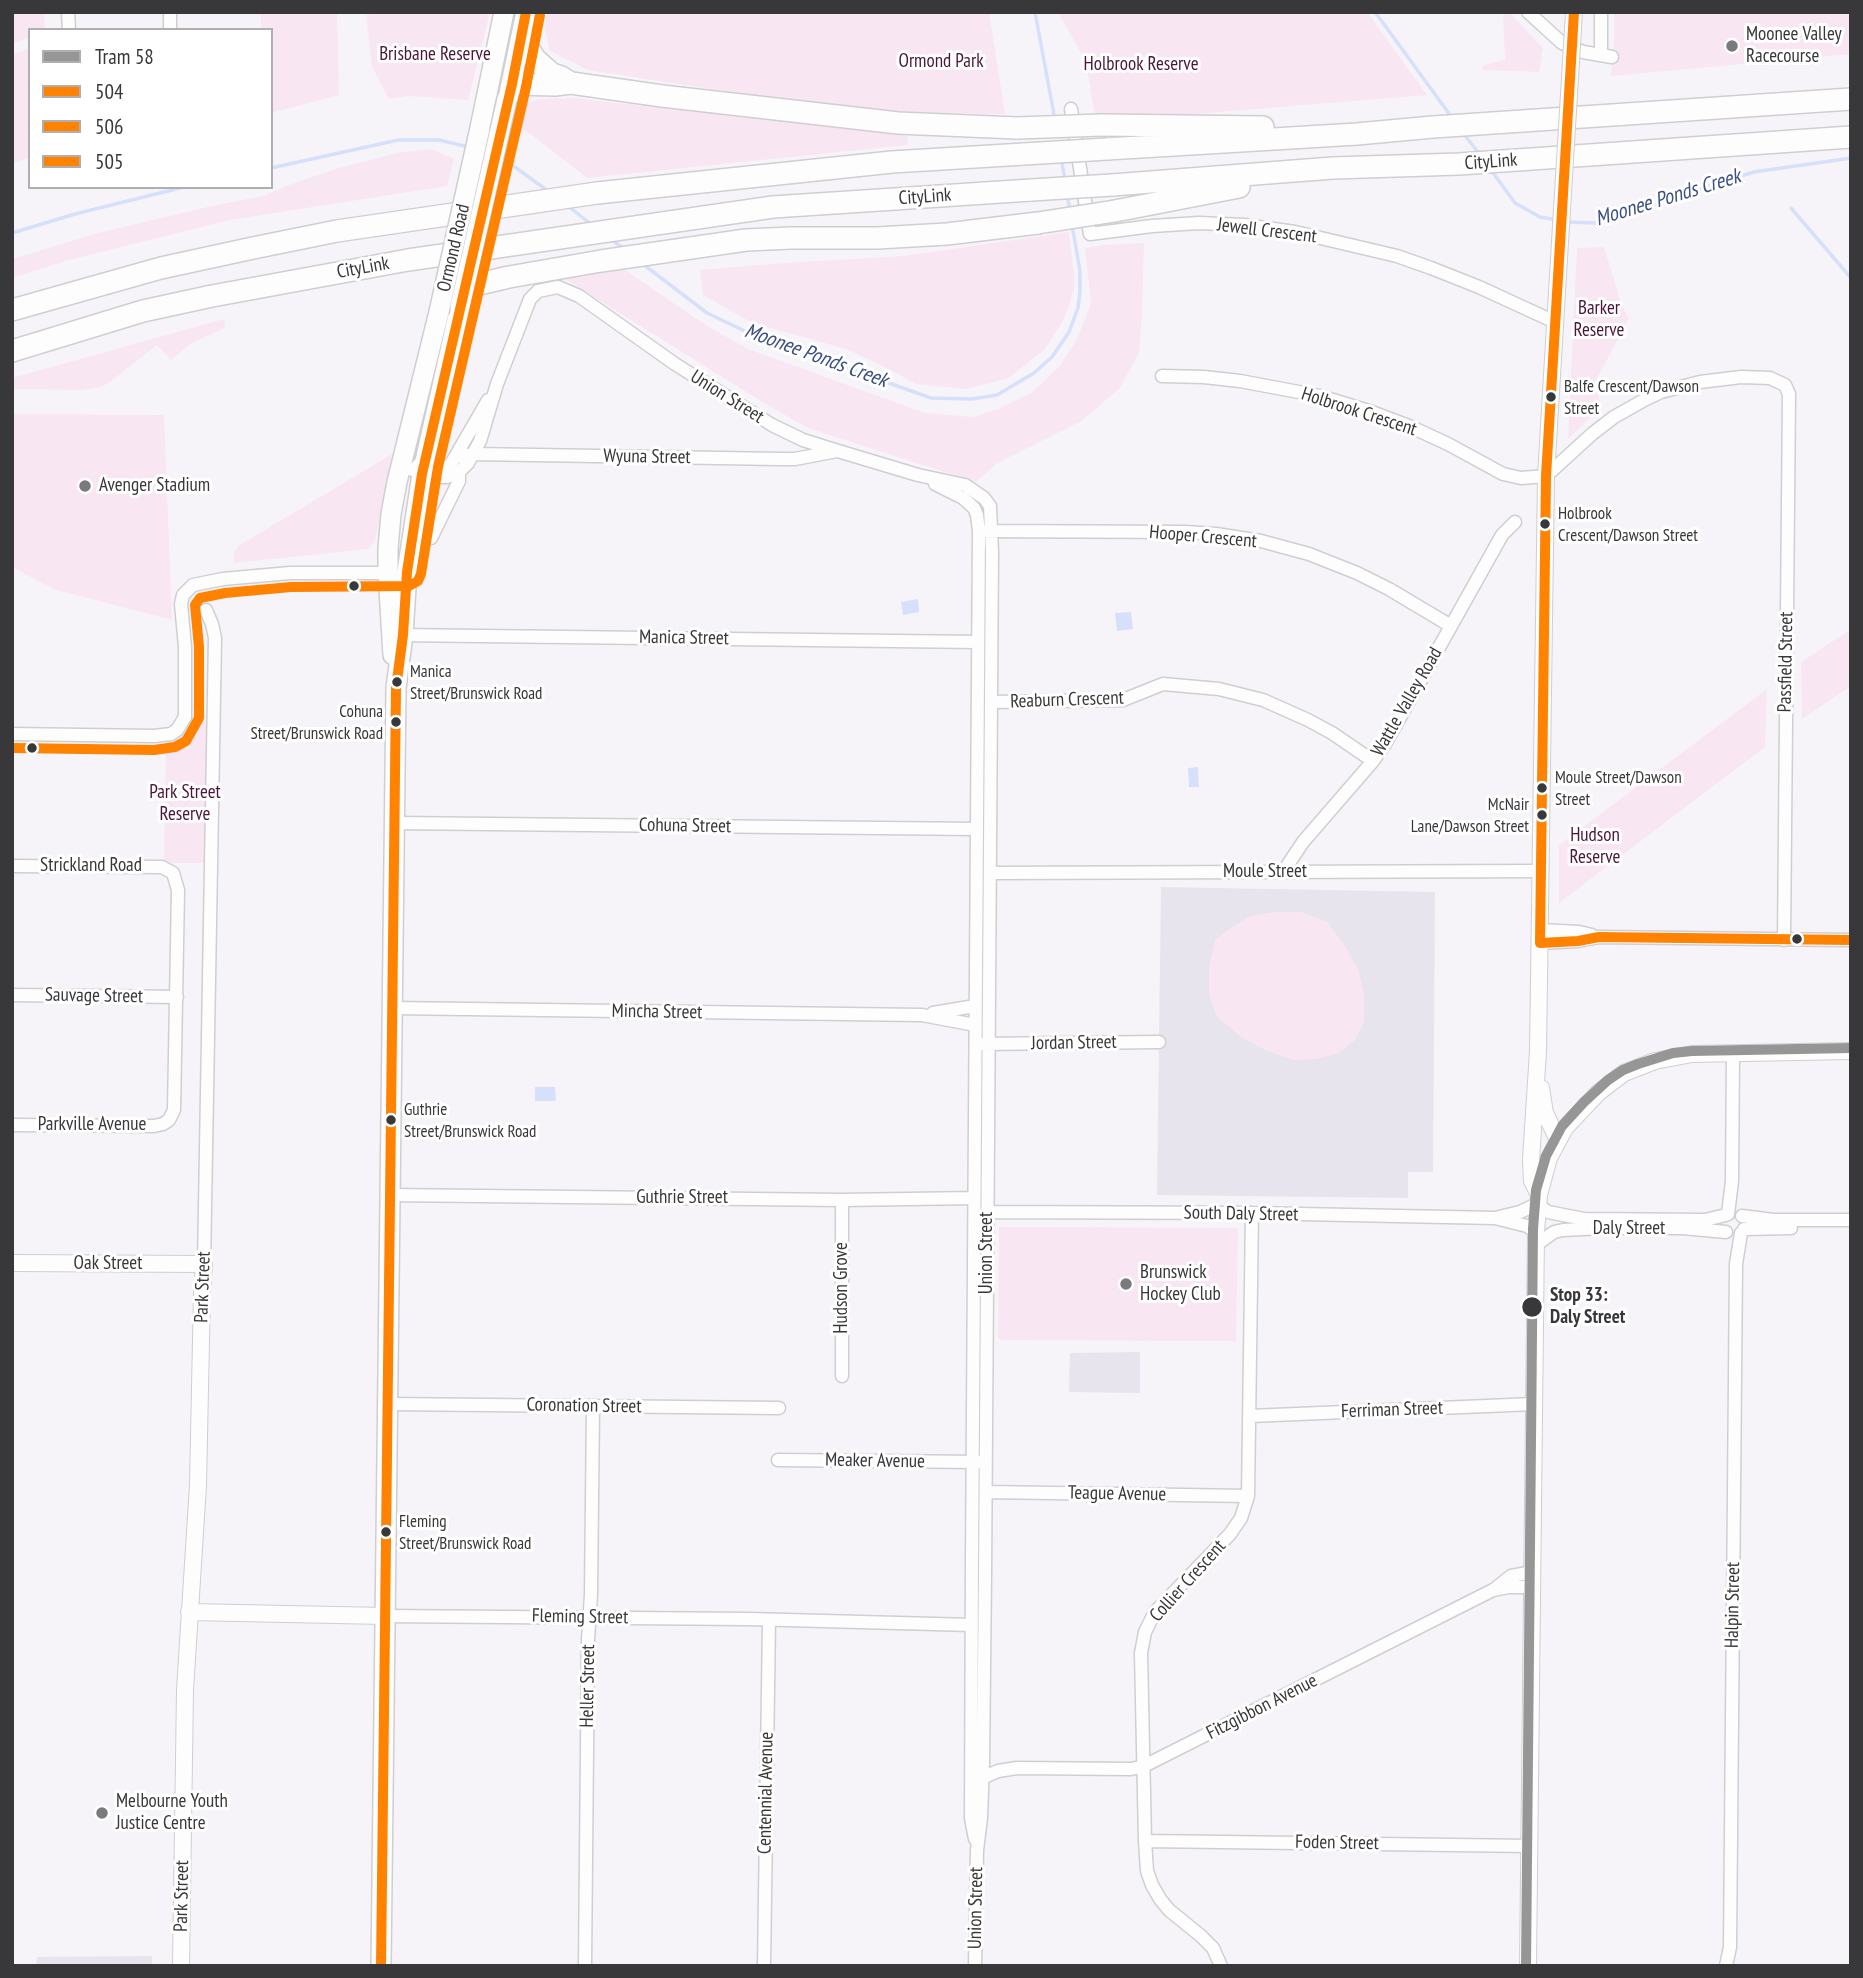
<!DOCTYPE html>
<html>
<head>
<meta charset="utf-8">
<style>
  body { margin:0 }
  #map { position:relative; width:1863px; height:1978px; overflow:hidden; background:#f6f4f9; font-family:"PT Sans Narrow",sans-serif }
  canvas { display:block }
  .frame { position:absolute; inset:0; border:14px solid #383739; pointer-events:none }
  .legend { position:absolute; left:28px; top:28px; width:245px; height:161px; box-sizing:border-box; background:#fff; border:2px solid #afafb0; margin:0; padding:9px 12px; list-style:none; font-size:21px; color:#383739 }
  .legend li { display:flex; align-items:center; gap:14px; height:35px }
  .legend b { width:35px; border:2px solid #afafb0 }
</style>
</head>
<body>
<div id="map">
<canvas width="1863" height="1978"></canvas>
<div class="frame"></div>
<ul class="legend">
<li><b style="height:9px;background:#969696"></b>Tram 58</li>
<li><b style="height:9px;background:#ff8200"></b>504</li>
<li><b style="height:9px;background:#ff8200"></b>506</li>
<li><b style="height:9px;background:#ff8200"></b>505</li>
</ul>
</div>
<script>
const c = document.querySelector('canvas').getContext('2d');
c.lineJoin = 'round';
function paint(path, color) {
  c.fillStyle = color;
  c.fill(path, 'evenodd');
}
function shape(rows) {
  const path = new Path2D();
  for (const r of rows) {
    path.moveTo(r[0], r[1]);
    for (let i = 2; i < r.length; i += 2) path.lineTo(r[i], r[i + 1]);
  }
  return path;
}
function strokePath(path, color, width, dash) {
  c.strokeStyle = color;
  c.lineWidth = width;
  c.lineCap = dash ? 'butt' : 'round';
  c.setLineDash(dash || []);
  c.stroke(path);
}
function write(font, color, halo, rows, align = 'center') {
  c.font = font + ' "PT Sans Narrow",sans-serif';
  c.lineWidth = 6;
  c.setLineDash([]);
  c.textBaseline = 'middle';
  c.strokeStyle = halo;
  c.fillStyle = color;
  for (const [text, x, y, turn = 0] of rows) {
    c.save();
    c.translate(x, y);
    c.rotate((+turn || 0) * Math.PI / 180);
    c.textAlign = isNaN(turn) ? turn : align;
    if (halo) c.strokeText(text, 0, 0);
    c.fillText(text, 0, 0);
    c.restore();
  }
}
const built = shape([
  [1161,887,1435,892,1433,1172,1408,1172,1408,1198,1157,1195],
  [1140,1352,1140,1393,1069,1392,1070,1353],
  [152,1956,152,1966,36,1966,37,1957]
]);
const green = shape([
  [12,12,44,12,45,30,30,30,30,37,12,44],
  [261,12,337,12,339,95,271,113,271,30,261,30],
  [394,12,490,12,468,100,408,96,389,99,372,67,366,15],
  [547,12,989,12,1005,114,860,112,588,70,550,51,545,28],
  [1058,12,1367,12,1427,95,1096,122,1086,62],
  [1503,12,1509,12,1543,48,1539,72,1483,70,1483,65,1505,60],
  [1614,12,1851,12,1851,54,1611,76,1614,39],
  [30,48,30,157,12,164,12,55],
  [574,98,908,136,907,145,587,178,532,135,514,125,516,105,541,99],
  [432,149,454,159,447,186,230,220,69,260,12,278,12,259,98,233,212,206,263,196,297,182,339,168,397,153],
  [1069,232,1074,272,1074,290,1064,319,1045,349,1009,378,966,389,916,384,887,368,846,349,774,329,747,320,703,295,700,270,785,263,903,256],
  [1144,243,1142,314,1139,353,1119,389,1081,421,997,463,976,482,808,428,764,403,565,279,622,268,707,326,748,349,925,413,973,417,998,409,1031,393,1059,367,1077,339,1091,304,1085,248,1102,245],
  [1604,247,1622,306,1629,318,1594,384,1602,406,1568,439,1577,248],
  [224,319,225,328,192,343,171,360,157,345,110,382,101,387,82,390,12,389,12,378],
  [12,414,164,415,172,620,53,589,12,567],
  [392,454,375,541,368,549,234,563,234,553,238,546],
  [1851,629,1851,686,1802,719,1801,662],
  [1767,689,1765,747,1559,903,1559,845],
  [207,720,204,863,164,863,166,744],
  [1275,912,1301,912,1327,922,1343,943,1358,969,1364,995,1364,1022,1356,1039,1339,1053,1316,1059,1294,1060,1267,1051,1241,1037,1216,1016,1209,993,1209,969,1215,940,1232,927,1251,916],
  [999,1227,1238,1228,1236,1341,1003,1340,998,1338]
]);
const water = shape([
  [918,599,919,612,903,615,901,602],
  [1131,612,1133,629,1117,631,1115,613],
  [1198,767,1199,787,1189,787,1188,768],
  [535,1087,555,1087,556,1101,535,1101]
]);
const stream = shape([
  [1035,12,1055,120],
  [1375,12,1453,119],
  [1464,134,1480,155],
  [499,159,512,165,548,191],
  [1061,159,1065,179],
  [271,168,398,140,439,140,469,147],
  [1491,170,1515,203,1540,217,1557,220],
  [1067,194,1070,210],
  [568,206,592,225],
  [1791,208,1851,278],
  [1565,222,1597,223,1627,215,1685,193,1754,172,1851,158],
  [12,233,75,214,184,187],
  [609,238,626,250],
  [643,264,707,313,751,334,931,398,972,399,997,395,1034,373,1052,357,1069,332,1078,308,1080,291,1080,271,1072,225]
]);
const street = shape([
  [68,12,69,30],
  [170,12,170,30],
  [1528,12,1562,43,1583,52,1612,57],
  [1601,12,1601,54],
  [1071,109,1090,234,1152,226,1199,223,1245,225,1295,232,1397,256,1431,268,1479,287,1555,322],
  [1162,376,1204,377,1240,381,1320,396,1372,412,1409,426,1448,444,1503,474,1521,478,1546,476,1592,434,1614,417,1646,399,1661,392,1700,382,1741,377,1770,378,1785,385,1789,394,1784,940],
  [456,457,474,454,780,459,795,459,837,451],
  [401,465,422,474,438,477,447,477,459,472,468,463,480,441,497,384,530,299,538,291,558,287,579,296,675,364,772,425,803,440,838,451,918,475,965,485,984,498,990,506,992,552,985,1574,983,1763,981,1818,977,1850,975,1966],
  [418,465,442,468,451,464,488,400],
  [935,484,963,498,974,508,977,515,979,531,972,1560,971,1818,975,1839],
  [985,531,1185,532,1216,534,1261,541,1309,554,1357,573,1389,589,1451,626],
  [431,538,459,481,459,472],
  [398,635,978,642],
  [992,702,1123,700,1163,684,1219,689,1263,700,1308,720,1332,733,1373,761],
  [12,734,154,736,171,734,177,730,185,717,185,647,181,604,183,595,193,585,223,579,290,573,388,573],
  [394,823,977,829],
  [12,866,162,867,173,873,178,890,174,1110,169,1120,163,1124,154,1126,12,1125],
  [1283,872,1303,842,1373,761,1385,744,1502,535,1515,522],
  [990,873,1541,871],
  [1540,930,1579,932,1592,935],
  [1540,943,1578,941,1599,937,1851,940],
  [12,995,177,997],
  [392,1008,922,1015,975,1025],
  [933,1013,975,1006],
  [980,1044,1159,1042],
  [390,1195,842,1200,974,1198],
  [842,1200,842,1376],
  [988,1212,1252,1213,1495,1218,1527,1226,1536,1232],
  [1728,1214,1732,1181,1733,1053],
  [1742,1216,1773,1220,1851,1220],
  [1499,1217,1520,1212,1537,1204,1548,1212,1584,1219,1705,1220,1726,1215],
  [1744,1229,1791,1228],
  [1536,1245,1554,1232,1563,1230,1602,1228,1683,1228,1726,1232],
  [204,1264,215,638,212,624,206,610],
  [388,1404,779,1408],
  [1250,1416,1534,1404],
  [778,1460,979,1462],
  [986,1492,1248,1496],
  [1496,1588,1511,1576,1533,1572],
  [385,1616,749,1619,972,1625],
  [982,1778,998,1771,1017,1768,1131,1769,1144,1766,1493,1590,1508,1587,1533,1587],
  [1145,1841,1530,1846],
  [585,1966,588,1639,591,1595,593,1406],
  [764,1966,769,1620],
  [1221,1966,1213,1948,1201,1936,1169,1910,1160,1899,1152,1885,1147,1871,1145,1841,1141,1653,1145,1632,1155,1612,1230,1534,1241,1518,1248,1496,1252,1213],
  [1726,1966,1730,1947,1736,1264,1741,1233]
]);
const secondary = shape([
  [1541,1088,1545,1113,1558,1140],
  [1539,1195,1532,1181,1531,1160,1538,1051,1546,476,1558,275],
  [12,1263,204,1264,202,1292,198,1485,185,1690,181,1966],
  [189,1612,385,1616],
  [1528,1966,1536,1232,1539,1195,1549,1158,1565,1128,1598,1093,1624,1073,1655,1061,1692,1054,1851,1051]
]);
const primary = shape([
  [508,98,526,12],
  [480,128,504,12],
  [393,655,388,573,388,548,391,514,397,482,439,312],
  [381,1966,396,688,403,635,407,572,422,474,460,307]
]);
const highway = shape([
  [522,37,535,59,544,67,552,74,561,77,571,83],
  [512,84,555,85,571,83,662,96,898,123,1017,128],
  [1102,125,1263,127],
  [1107,149,1357,134,1433,127,1851,99],
  [1112,185,1333,168,1459,164,1851,137],
  [1115,211,1239,187],
  [466,287,509,277,601,261,746,240,791,238,877,238,947,234,1038,223],
  [12,310,161,268,253,248,337,231,597,193,892,162,1024,154],
  [12,351,143,311,212,296,408,260,773,207,1031,190]
]);
const secondaryBridge = shape([
  [1558,275,1574,12]
]);
const primaryBridge = shape([
  [460,307,507,99],
  [439,312,480,128]
]);
const highwayBridge = shape([
  [1017,128,1102,125],
  [1024,154,1107,149],
  [1031,190,1112,185],
  [1038,223,1115,211]
]);
const bus1 = shape([
  [381,1966,396,688,403,635,407,572,422,474,512,84,526,12]
]);
const bus2 = shape([
  [1574,12,1546,476,1540,943,1578,941,1599,937,1851,940]
]);
const bus3 = shape([
  [12,748,154,750,175,747,186,741,199,718,199,647,195,605,200,598,225,593,291,587,409,586,418,581,421,574,438,467,526,87,540,15]
]);
const tram1 = shape([
  [1526,1966,1533,1229,1536,1190,1546,1156,1562,1126,1584,1102,1608,1080,1623,1070,1638,1064,1673,1053,1692,1051,1851,1048]
]);
const markers = [
  [1732,46,7,"#7a797c"],
  [1551,397,6,"#383739"],
  [85,486,7,"#7a797c"],
  [1545,524,6,"#383739"],
  [354,586,6,"#383739"],
  [397,682,6,"#383739"],
  [396,722,6,"#383739"],
  [32,748,6,"#383739"],
  [1542,788,6,"#383739"],
  [1542,815,6,"#383739"],
  [1797,939,6,"#383739"],
  [391,1120,6,"#383739"],
  [1126,1284,7,"#7a797c"],
  [1532,1307,11,"#383739"],
  [386,1532,6,"#383739"],
  [102,1813,7,"#7a797c"]
];
const busNames = [
  ["Balfe Crescent/Dawson",1564,387],
  ["Street",1564,409],
  ["Holbrook",1558,514],
  ["Crescent/Dawson Street",1558,536],
  ["Manica",410,672],
  ["Street/Brunswick Road",410,694],
  ["Cohuna",383,712,"right"],
  ["Street/Brunswick Road",383,734,"right"],
  ["Moule Street/Dawson",1555,778],
  ["Street",1555,800],
  ["McNair",1529,805,"right"],
  ["Lane/Dawson Street",1529,827,"right"],
  ["Guthrie",404,1110],
  ["Street/Brunswick Road",404,1132],
  ["Fleming",399,1522],
  ["Street/Brunswick Road",399,1544]
];
const poiNames = [
  ["Moonee Valley",1746,35],
  ["Racecourse",1746,57],
  ["Avenger Stadium",99,486],
  ["Brunswick",1140,1273],
  ["Hockey Club",1140,1295],
  ["Melbourne Youth",116,1802],
  ["Justice Centre",116,1824]
];
const parkNames = [
  ["Brisbane Reserve",435,55],
  ["Ormond Park",941,62],
  ["Holbrook Reserve",1141,65],
  ["Barker",1599,309],
  ["Reserve",1599,331],
  ["Park Street",185,793],
  ["Reserve",185,815],
  ["Hudson",1595,836],
  ["Reserve",1595,858]
];
const streetNames = [
  ["CityLink",1491,162,-4],
  ["CityLink",925,197,-4],
  ["Jewell Crescent",1267,231,7],
  ["Ormond Road",454,248,-77],
  ["CityLink",363,268,-10],
  ["Union Street",727,397,32],
  ["Holbrook Crescent",1359,412,18],
  ["Wyuna Street",647,457,1],
  ["Hooper Crescent",1203,537,5],
  ["Manica Street",684,638,1],
  ["Passfield Street",1786,662,-89],
  ["Reaburn Crescent",1067,700,-2],
  ["Wattle Valley Road",1407,702,-60],
  ["Cohuna Street",685,826,1],
  ["Strickland Road",91,866],
  ["Moule Street",1265,872],
  ["Sauvage Street",94,996,1],
  ["Mincha Street",657,1012,1],
  ["Jordan Street",1074,1043,-1],
  ["Parkville Avenue",92,1125],
  ["Guthrie Street",682,1198],
  ["South Daly Street",1241,1214,1],
  ["Daly Street",1629,1229],
  ["Union Street",987,1253,-90],
  ["Oak Street",108,1264],
  ["Park Street",203,1287,-88],
  ["Hudson Grove",842,1288,-90],
  ["Coronation Street",584,1406,1],
  ["Ferriman Street",1392,1410,-2],
  ["Meaker Avenue",875,1461,1],
  ["Teague Avenue",1117,1494,1],
  ["Collier Crescent",1188,1581,-48],
  ["Halpin Street",1733,1605,-89],
  ["Fleming Street",580,1617,1],
  ["Heller Street",588,1686,-89],
  ["Fitzgibbon Avenue",1262,1707,-27],
  ["Centennial Avenue",766,1793,-89],
  ["Foden Street",1337,1843,1],
  ["Park Street",182,1896,-89],
  ["Union Street",976,1908,-89]
];
const stopNames = [
  ["Stop 33:",1550,1296],
  ["Daly Street",1550,1318]
];
const waterNames = [
  ["Moonee Ponds Creek",1668,198,-17],
  ["Moonee Ponds Creek",816,356,20]
];
paint(built, '#e8e4ed');
paint(green, '#f8e7f2');
paint(water, '#d6e0fa');
strokePath(stream, '#d6e0fa', 3.5);
strokePath(street, '#cfced1', 15);
strokePath(secondary, '#cfced1', 18);
strokePath(primary, '#cfced1', 22);
strokePath(highway, '#cfced1', 24);
strokePath(street, '#fefdfe', 12);
strokePath(secondary, '#fefdfe', 16);
strokePath(primary, '#fefdfe', 19);
strokePath(highway, '#fefdfe', 21);
strokePath(secondaryBridge, '#cfced1', 18, []);
strokePath(primaryBridge, '#cfced1', 22, []);
strokePath(highwayBridge, '#cfced1', 24, []);
strokePath(secondaryBridge, '#fefdfe', 16);
strokePath(primaryBridge, '#fefdfe', 19);
strokePath(highwayBridge, '#fefdfe', 21);
strokePath(bus1, '#ff8200', 10);
strokePath(bus2, '#ff8200', 10);
strokePath(bus3, '#ff8200', 10);
strokePath(tram1, '#969696', 10);
for (const [x, y, r, color] of markers) {
  const dot = new Path2D();
  dot.arc(x, y, r, 0, 2 * Math.PI);
  c.fillStyle = color;
  c.fill(dot);
  strokePath(dot, '#fff', 2.5);
}
write('17px', '#383739', '#fff', busNames, 'left');
write('19px', '#383739', '#fff', poiNames, 'left');
write('19px', '#4b1539', '#fff', parkNames);
write('19px', '#383739', '#fff', streetNames);
write('bold 19px', '#383739', '#fff', stopNames, 'left');
write('italic 21px', '#3c4f86', '#fff', waterNames);
</script>
</body>
</html>
